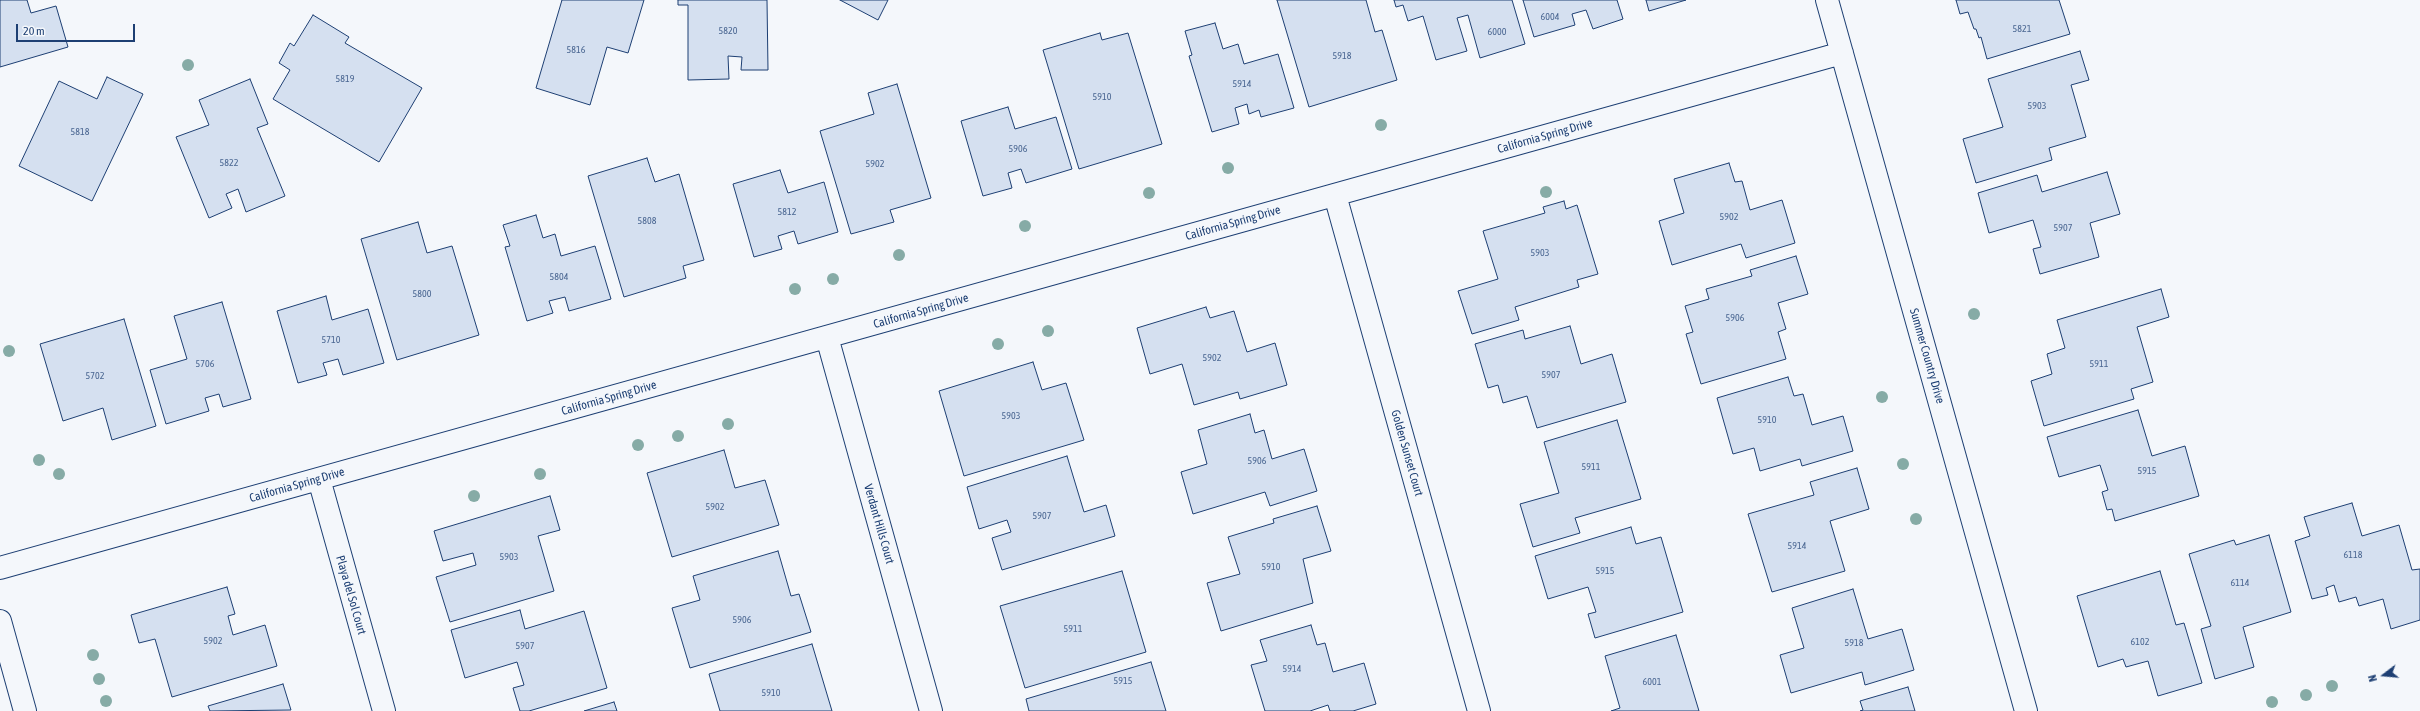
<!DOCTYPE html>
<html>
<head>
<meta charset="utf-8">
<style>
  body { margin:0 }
  #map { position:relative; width:2420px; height:711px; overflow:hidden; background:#f4f7fb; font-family:"Asap Condensed",sans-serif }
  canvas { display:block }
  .north { position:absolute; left:2364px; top:655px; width:40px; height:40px; -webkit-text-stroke:3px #f4f7fb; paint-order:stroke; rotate:254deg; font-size:11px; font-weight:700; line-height:16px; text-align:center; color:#1d3f73 }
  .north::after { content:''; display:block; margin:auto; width:14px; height:18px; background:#1d3f73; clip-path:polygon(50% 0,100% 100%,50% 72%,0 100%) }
  .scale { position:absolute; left:16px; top:24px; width:119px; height:18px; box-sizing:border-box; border:2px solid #1d3f73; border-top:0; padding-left:5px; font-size:12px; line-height:14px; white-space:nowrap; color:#1d3f73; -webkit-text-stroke:3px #f4f7fb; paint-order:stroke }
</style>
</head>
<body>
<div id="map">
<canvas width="2420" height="711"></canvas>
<div class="north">N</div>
<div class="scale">20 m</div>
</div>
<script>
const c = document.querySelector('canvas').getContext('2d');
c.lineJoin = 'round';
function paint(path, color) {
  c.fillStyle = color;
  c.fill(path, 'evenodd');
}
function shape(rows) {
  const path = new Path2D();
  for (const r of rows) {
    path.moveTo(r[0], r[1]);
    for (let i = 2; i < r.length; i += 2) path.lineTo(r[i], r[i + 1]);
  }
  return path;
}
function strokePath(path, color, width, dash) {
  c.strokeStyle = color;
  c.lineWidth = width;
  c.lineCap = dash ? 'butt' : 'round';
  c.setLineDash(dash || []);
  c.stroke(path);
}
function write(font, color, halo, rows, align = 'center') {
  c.font = font + ' "Asap Condensed",sans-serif';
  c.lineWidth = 3;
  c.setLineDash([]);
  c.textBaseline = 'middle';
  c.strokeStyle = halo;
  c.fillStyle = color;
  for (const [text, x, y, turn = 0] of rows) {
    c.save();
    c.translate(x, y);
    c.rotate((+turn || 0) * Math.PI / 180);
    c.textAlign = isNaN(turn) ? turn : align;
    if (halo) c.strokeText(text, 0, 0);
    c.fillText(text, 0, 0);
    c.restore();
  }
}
const building = shape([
  [0,0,27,0,31,13,56,6,68,47,0,67,0,0],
  [562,0,644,0,628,53,607,47,590,105,536,88,562,0],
  [678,0,767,0,768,70,741,70,742,57,728,56,729,79,688,80,688,5,678,5,678,0],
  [840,0,888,0,878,20,840,0],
  [1277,0,1366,0,1375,32,1382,30,1397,80,1309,107,1277,0],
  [1394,0,1512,0,1525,44,1480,58,1468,15,1457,18,1467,51,1436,60,1423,16,1408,21,1403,5,1396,7,1394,0],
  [1523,0,1617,0,1623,19,1593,29,1586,10,1572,14,1575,25,1534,37,1523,0],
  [1646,0,1686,0,1649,11,1646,0],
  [1956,0,2059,0,2070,34,1987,59,1981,37,1979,38,1976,29,1974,29,1968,12,1960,14,1956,0],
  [313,15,349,37,345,43,422,88,379,162,273,99,290,70,279,63,290,43,294,46,313,15],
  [1215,23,1223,49,1238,44,1244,64,1278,54,1294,108,1261,117,1259,110,1249,114,1247,104,1235,108,1239,124,1212,132,1189,56,1192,55,1185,31,1215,23],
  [1100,33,1102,40,1128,33,1162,144,1079,169,1043,50,1100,33],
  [2080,51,2089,80,2071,85,2086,137,2049,148,2052,160,1976,183,1963,139,2003,127,1988,79,2080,51],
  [107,77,143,94,92,201,19,166,59,81,97,99,107,77],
  [250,79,268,124,257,128,285,196,246,212,238,189,226,194,232,208,209,218,176,137,209,125,199,100,250,79],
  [897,84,931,198,890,210,894,222,851,234,820,131,874,114,868,93,897,84],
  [1008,107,1015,129,1056,117,1072,169,1026,183,1021,169,1008,173,1012,188,983,196,961,121,1008,107],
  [647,158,655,182,679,174,704,260,683,266,686,278,624,297,588,176,647,158],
  [1729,163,1735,182,1742,181,1750,210,1782,200,1795,243,1746,258,1741,244,1672,265,1659,221,1684,213,1674,179,1729,163],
  [780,170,788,193,824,182,838,232,798,244,794,231,778,236,782,249,754,257,733,184,780,170],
  [2107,172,2120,214,2090,223,2099,257,2040,274,2033,249,2041,247,2033,220,1989,233,1978,193,2037,175,2042,192,2107,172],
  [1564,201,1566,209,1577,205,1598,274,1577,280,1579,287,1515,307,1519,320,1472,334,1458,291,1498,279,1483,231,1545,213,1543,207,1564,201],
  [536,215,543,238,555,234,561,256,595,246,611,299,569,311,565,297,549,301,553,313,527,321,505,247,510,246,503,225,536,215],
  [418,222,427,253,452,246,479,335,397,360,361,239,418,222],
  [1796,256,1808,294,1778,303,1786,329,1778,332,1786,359,1701,384,1686,334,1693,332,1685,306,1709,299,1706,289,1752,276,1750,270,1796,256],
  [2161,289,2169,317,2137,327,2153,382,2131,389,2134,399,2044,426,2031,381,2052,374,2047,354,2065,348,2057,320,2161,289],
  [326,296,332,320,368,309,384,363,343,375,338,359,323,363,327,375,298,383,277,311,326,296],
  [222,302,251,399,223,407,219,394,205,398,209,411,166,424,150,370,187,359,174,316,222,302],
  [1206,307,1210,318,1234,311,1247,352,1275,343,1287,385,1240,399,1238,392,1194,405,1182,364,1150,374,1137,328,1206,307],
  [124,319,156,426,112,440,103,408,63,421,40,344,124,319],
  [1570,326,1581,364,1612,354,1626,402,1537,428,1527,396,1503,403,1498,385,1488,388,1475,344,1523,330,1525,339,1570,326],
  [1033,362,1042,390,1066,383,1084,440,964,476,939,391,1033,362],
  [1788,377,1794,396,1803,394,1812,425,1843,416,1853,451,1802,466,1800,459,1760,471,1754,448,1733,454,1717,398,1788,377],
  [2138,410,2152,456,2185,446,2199,496,2115,521,2112,509,2107,510,2102,492,2108,490,2100,465,2059,477,2047,437,2138,410],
  [1250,414,1255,433,1264,430,1272,459,1304,449,1317,491,1270,506,1265,492,1193,514,1181,472,1207,464,1198,430,1250,414],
  [1617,420,1641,499,1575,518,1580,533,1533,547,1520,504,1559,493,1544,442,1617,420],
  [724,450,735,488,765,480,779,525,672,557,647,473,724,450],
  [1067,456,1084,512,1106,505,1115,536,1002,570,992,538,1011,532,1007,520,979,529,967,487,1067,456],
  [1857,468,1869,509,1830,521,1845,571,1772,592,1748,514,1814,495,1810,482,1857,468],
  [550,496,560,530,538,536,554,591,450,622,436,577,476,565,473,553,443,561,434,531,550,496],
  [2352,503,2362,536,2399,525,2412,570,2420,569,2420,620,2391,629,2383,599,2359,606,2356,597,2339,602,2334,585,2326,588,2328,595,2312,599,2295,541,2310,536,2304,517,2352,503],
  [1317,506,1331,551,1303,559,1313,603,1221,631,1207,583,1240,574,1228,537,1274,523,1273,519,1317,506],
  [1631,527,1636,544,1661,537,1683,612,1595,638,1588,614,1596,612,1588,587,1548,599,1535,556,1631,527],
  [2269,535,2291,612,2243,627,2254,667,2215,679,2201,629,2211,626,2189,554,2234,540,2236,545,2269,535],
  [778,551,791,596,799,594,811,632,690,668,672,608,700,600,693,576,778,551],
  [1122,571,1146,652,1025,688,1000,606,1122,571],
  [2160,571,2176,625,2184,623,2202,683,2158,696,2148,661,2126,667,2123,659,2098,667,2077,596,2160,571],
  [227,587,235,614,228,616,233,635,265,625,277,666,172,697,155,639,139,643,131,615,227,587],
  [1853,589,1868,639,1902,629,1914,670,1865,685,1862,672,1791,693,1780,655,1804,648,1792,608,1853,589],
  [520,610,525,629,584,611,607,688,529,711,520,711,513,688,524,685,517,662,465,678,451,630,520,610],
  [1311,625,1317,645,1325,643,1333,672,1364,663,1376,704,1353,711,1330,711,1328,705,1310,711,1265,711,1251,665,1267,661,1260,640,1311,625],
  [1676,635,1699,711,1611,711,1620,708,1605,656,1676,635],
  [812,644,832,711,720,711,709,674,812,644],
  [1151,662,1166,711,1029,711,1026,699,1151,662],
  [283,684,291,710,210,711,208,706,283,684],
  [1908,687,1915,711,1860,711,1863,710,1860,701,1908,687],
  [614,702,617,711,584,711,614,702]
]);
const street = shape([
  [1827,0,2026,711],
  [1335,195,1479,711],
  [827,337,931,711],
  [319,479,384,711],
  [0,568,1842,53]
]);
const secondary = shape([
  [0,621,25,711]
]);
const trees = [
  [188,65],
  [1381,125],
  [1228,168],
  [1546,192],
  [1149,193],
  [1025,226],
  [899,255],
  [833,279],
  [795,289],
  [1974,314],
  [1048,331],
  [998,344],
  [9,351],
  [1882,397],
  [728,424],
  [678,436],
  [638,445],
  [39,460],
  [1903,464],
  [59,474],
  [540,474],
  [474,496],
  [1916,519],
  [93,655],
  [99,679],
  [2332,686],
  [2306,695],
  [106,701],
  [2272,702]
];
const numberNames = [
  ["6004",1550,17],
  ["5821",2022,29],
  ["5820",728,31],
  ["6000",1497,32],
  ["5816",576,50],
  ["5918",1342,56],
  ["5819",345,79],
  ["5914",1242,84],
  ["5910",1102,97],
  ["5903",2037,106],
  ["5818",80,132],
  ["5906",1018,149],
  ["5822",229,163],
  ["5902",875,164],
  ["5812",787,212],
  ["5902",1729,217],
  ["5808",647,221],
  ["5907",2063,228],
  ["5903",1540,253],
  ["5804",559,277],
  ["5800",422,294],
  ["5906",1735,318],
  ["5710",331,340],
  ["5902",1212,358],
  ["5706",205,364],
  ["5911",2099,364],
  ["5907",1551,375],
  ["5702",95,376],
  ["5903",1011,416],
  ["5910",1767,420],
  ["5906",1257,461],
  ["5911",1591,467],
  ["5915",2147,471],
  ["5902",715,507],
  ["5907",1042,516],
  ["5914",1797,546],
  ["6118",2353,555],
  ["5903",509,557],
  ["5910",1271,567],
  ["5915",1605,571],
  ["6114",2240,583],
  ["5906",742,620],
  ["5911",1073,629],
  ["5902",213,641],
  ["6102",2140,642],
  ["5918",1854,643],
  ["5907",525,646],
  ["5914",1292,669],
  ["5915",1123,681],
  ["6001",1652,682],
  ["5910",771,693]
];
const streetNames = [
  ["California Spring Drive",1545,136,-16],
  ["California Spring Drive",1233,223,-16],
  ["California Spring Drive",921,311,-16],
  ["Summer Country Drive",1927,356,74],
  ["California Spring Drive",609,398,-16],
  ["Golden Sunset Court",1407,453,74],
  ["California Spring Drive",297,485,-16],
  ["Verdant Hills Court",879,524,74],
  ["Playa del Sol Court",351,595,74]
];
paint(building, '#d5e0f0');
strokePath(building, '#1d3f73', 1);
strokePath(street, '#1d3f73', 24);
strokePath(secondary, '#1d3f73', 24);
strokePath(street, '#f4f7fb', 22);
strokePath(secondary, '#f4f7fb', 22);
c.fillStyle = '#86aba6';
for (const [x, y] of trees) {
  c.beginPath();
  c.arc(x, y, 6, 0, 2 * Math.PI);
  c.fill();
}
write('10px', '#4b6792', null, numberNames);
write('12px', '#1d3f73', '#f4f7fb', streetNames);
</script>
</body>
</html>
